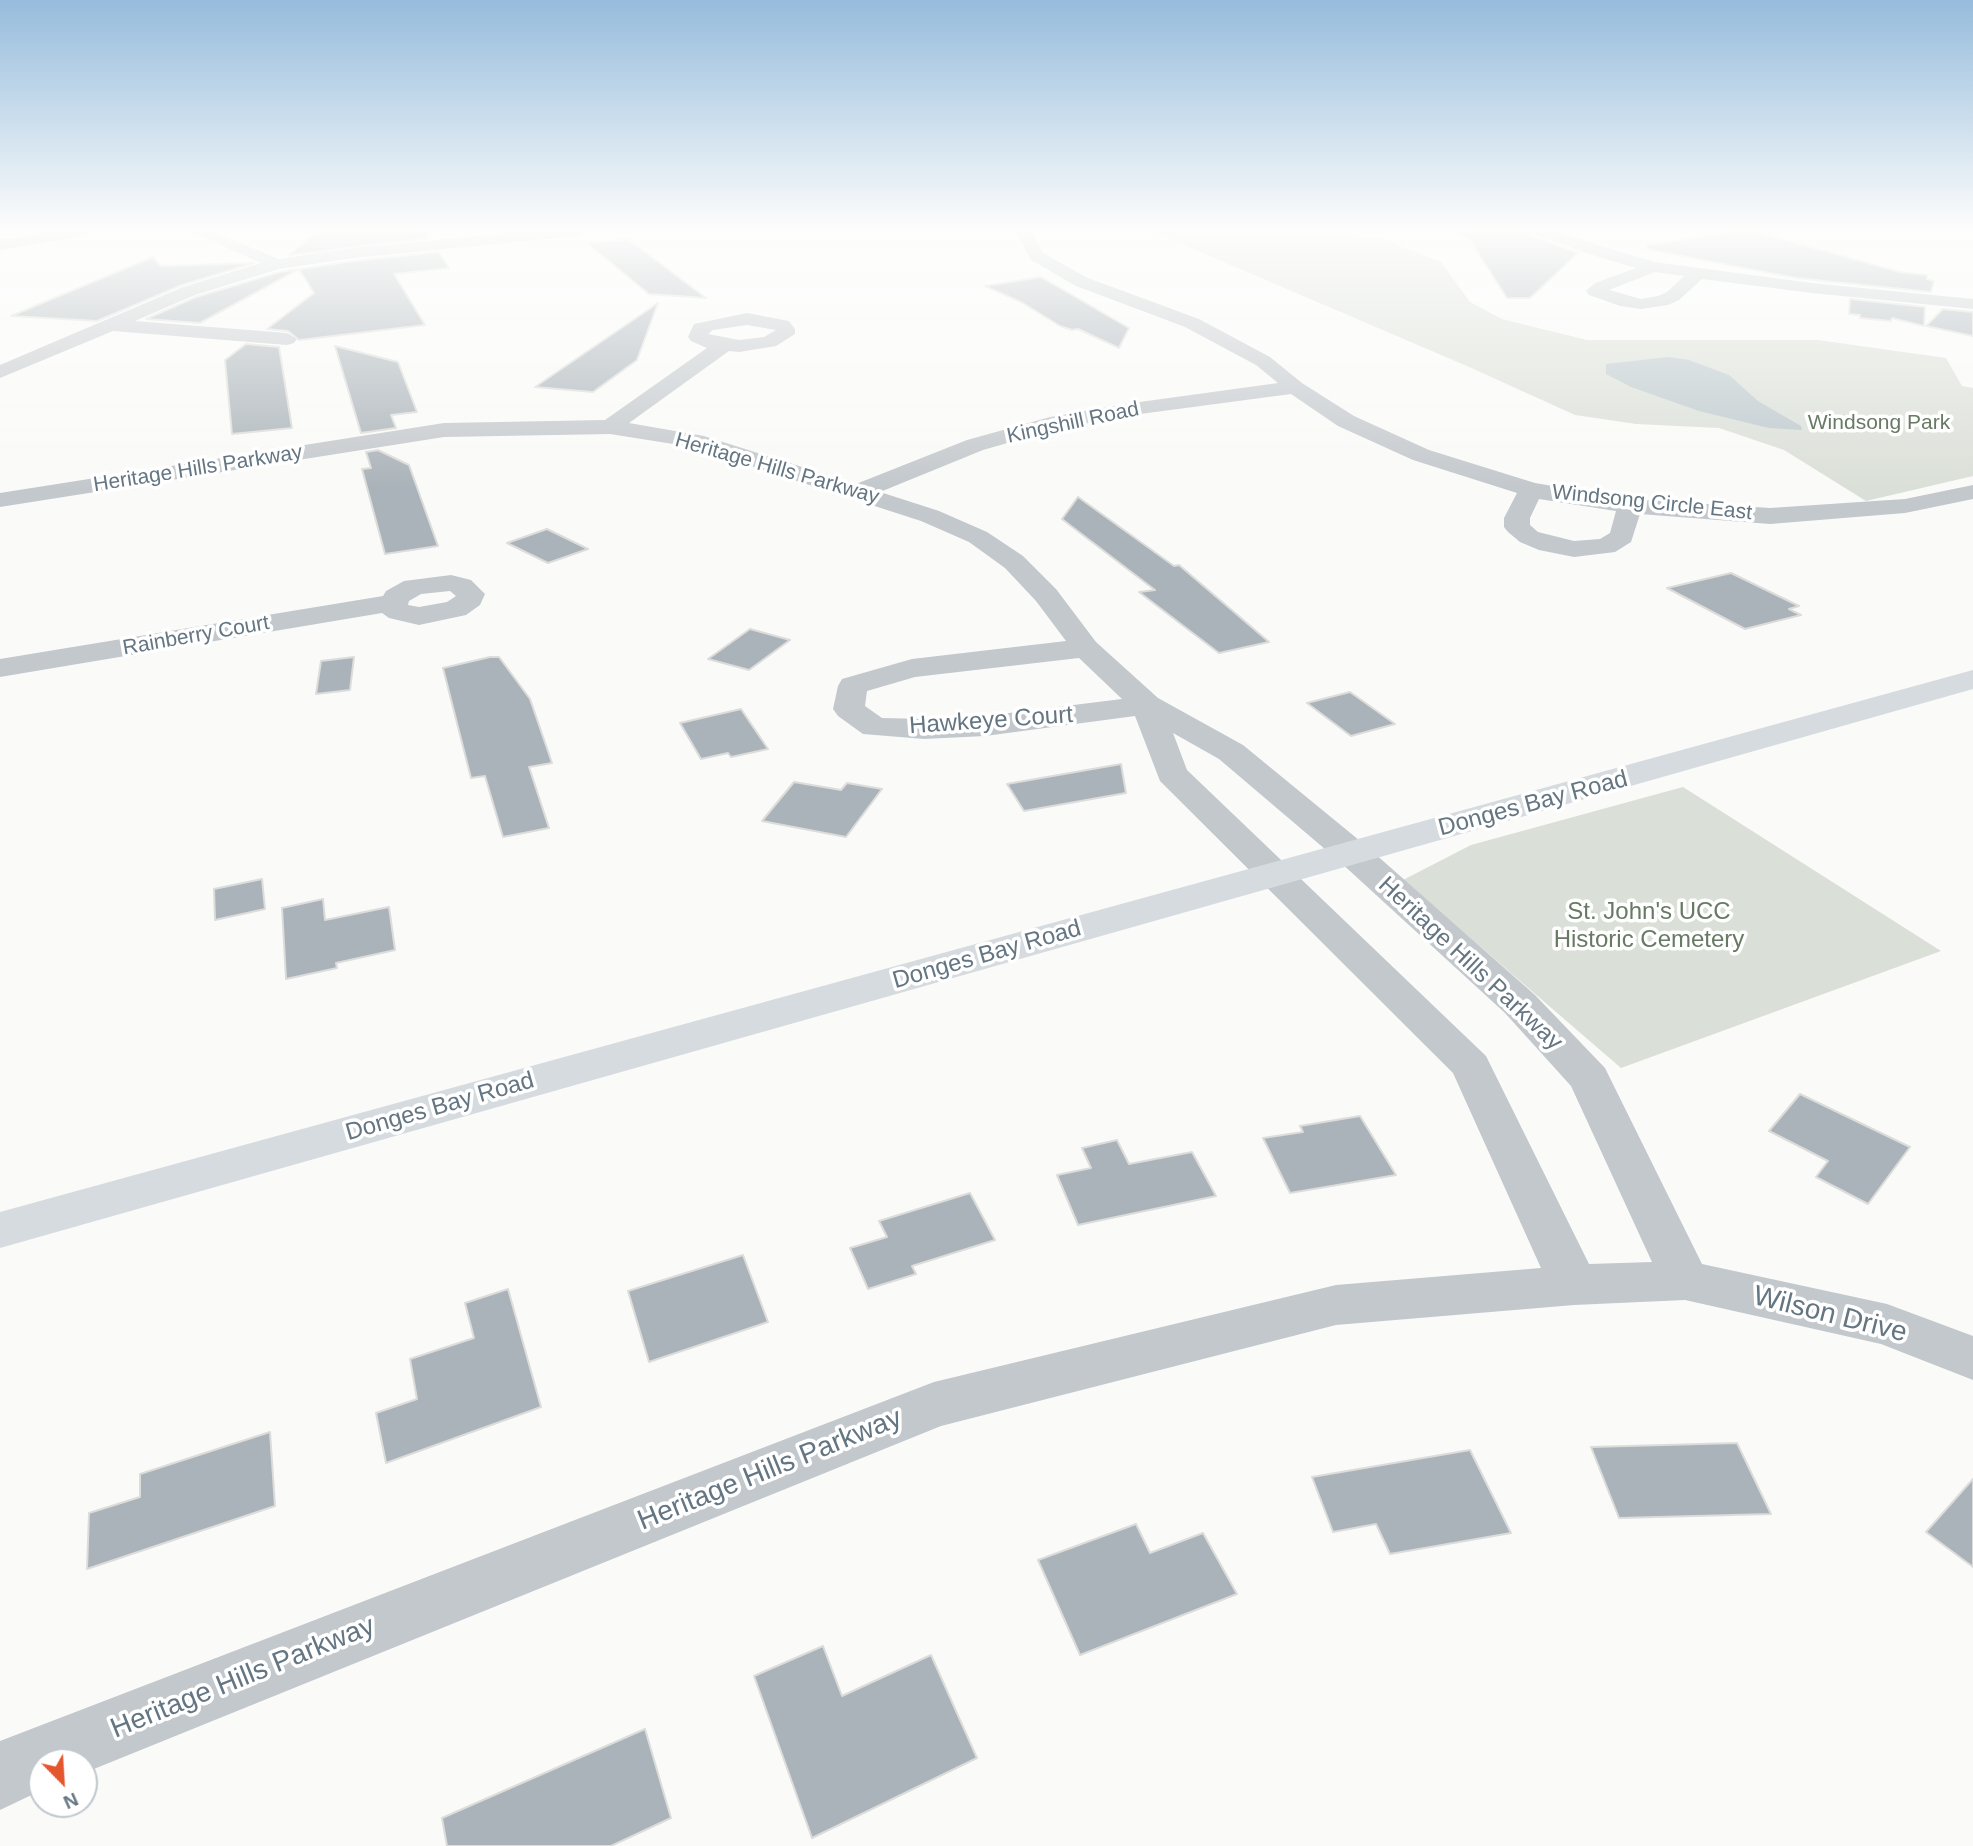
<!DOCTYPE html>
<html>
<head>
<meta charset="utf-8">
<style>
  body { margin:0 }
  #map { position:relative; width:1973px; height:1846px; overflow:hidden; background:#fafaf8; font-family:Arial,sans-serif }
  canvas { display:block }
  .north { position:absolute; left:28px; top:1748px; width:70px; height:70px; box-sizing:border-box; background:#fff; border:2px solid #c1c8cd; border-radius:50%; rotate:156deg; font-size:19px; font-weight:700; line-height:28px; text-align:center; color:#657683 }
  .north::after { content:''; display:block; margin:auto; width:24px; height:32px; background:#e4572e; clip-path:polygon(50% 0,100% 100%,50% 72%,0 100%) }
</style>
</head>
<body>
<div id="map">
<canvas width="1973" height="1846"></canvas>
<div class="north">N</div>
</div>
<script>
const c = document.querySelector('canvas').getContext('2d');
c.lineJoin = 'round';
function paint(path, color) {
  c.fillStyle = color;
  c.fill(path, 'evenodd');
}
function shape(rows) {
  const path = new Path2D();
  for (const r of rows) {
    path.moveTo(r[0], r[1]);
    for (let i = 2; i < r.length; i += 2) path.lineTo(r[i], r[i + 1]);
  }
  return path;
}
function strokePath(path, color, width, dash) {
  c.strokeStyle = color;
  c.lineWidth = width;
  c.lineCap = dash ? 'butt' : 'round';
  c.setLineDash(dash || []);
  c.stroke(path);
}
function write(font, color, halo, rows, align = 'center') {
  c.font = font + ' Arial,sans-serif';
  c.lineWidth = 7;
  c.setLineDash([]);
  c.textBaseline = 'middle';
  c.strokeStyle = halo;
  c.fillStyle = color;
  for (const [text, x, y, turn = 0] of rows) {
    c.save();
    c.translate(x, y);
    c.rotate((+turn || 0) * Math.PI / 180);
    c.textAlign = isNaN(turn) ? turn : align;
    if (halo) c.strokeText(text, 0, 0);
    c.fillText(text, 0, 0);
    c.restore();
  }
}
const green = shape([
  [1151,231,1297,231,1382,239,1441,262,1470,302,1502,319,1587,340,1818,340,1946,358,1962,386,1973,388,1973,476,1866,501,1784,450,1719,428,1636,424,1575,415,1467,366],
  [1683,787,1941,951,1621,1068,1403,880,1471,845]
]);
const water = shape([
  [1668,357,1689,360,1729,375,1758,401,1801,426,1802,430,1769,428,1699,411,1631,387,1606,374,1606,364]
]);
const building = shape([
  [424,231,429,238,289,255,316,233,424,231],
  [1456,231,1528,231,1532,236,1578,253,1530,298,1507,298,1470,240,1456,231],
  [1740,231,1753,231,1900,272,1927,275,1927,279,1934,281,1931,292,1796,278,1647,249,1647,245,1740,231],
  [628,239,706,298,649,294,587,243,628,239],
  [439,252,449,268,394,274,425,325,299,340,288,331,267,329,314,293,299,269,200,323,146,319,196,297,280,272,354,261,439,252],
  [153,257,161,266,254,263,182,285,97,321,11,316,153,257],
  [1041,277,1129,328,1119,348,1078,329,1072,330,1060,326,1021,302,985,286,1041,277],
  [1850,299,1925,307,1924,326,1892,318,1891,321,1860,318,1860,315,1849,314,1850,299],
  [658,303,637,360,593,392,535,387,658,303],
  [1943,309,1973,312,1973,336,1926,326,1943,309],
  [246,344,279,347,292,428,232,434,225,360,246,344],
  [335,346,398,362,417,412,391,415,396,428,361,433,335,346],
  [378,450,409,465,438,546,385,554,362,469,371,468,366,452,378,450],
  [1078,497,1174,566,1179,565,1269,642,1219,653,1139,592,1155,590,1062,519,1078,497],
  [547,529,588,549,548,563,507,543,547,529],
  [1731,573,1799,606,1789,609,1801,615,1745,629,1667,588,1731,573],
  [750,629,790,640,749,670,708,659,750,629],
  [354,657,350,690,316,694,321,661,354,657],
  [490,657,499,657,530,699,552,763,529,767,549,828,503,837,485,776,471,778,443,668,490,657],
  [1350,692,1395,724,1351,736,1307,703,1350,692],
  [741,709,768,749,731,757,728,753,701,759,680,723,741,709],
  [1121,764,1126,793,1024,811,1007,784,1121,764],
  [794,782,841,790,847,783,882,789,846,837,762,821,794,782],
  [262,879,265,909,215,920,214,889,262,879],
  [323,899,325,920,389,907,395,950,336,963,337,968,286,979,282,908,323,899],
  [1800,1094,1910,1147,1868,1204,1816,1177,1828,1161,1769,1131,1800,1094],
  [1360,1116,1396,1175,1290,1193,1263,1138,1303,1132,1300,1126,1360,1116],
  [1117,1140,1129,1164,1192,1152,1216,1196,1078,1225,1057,1175,1091,1168,1082,1148,1117,1140],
  [970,1193,995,1240,912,1266,916,1274,868,1289,850,1248,887,1237,879,1221,970,1193],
  [743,1255,768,1322,649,1362,628,1291,743,1255],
  [508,1289,541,1407,386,1463,376,1413,417,1399,410,1359,474,1338,465,1303,508,1289],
  [270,1432,275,1506,87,1569,89,1513,140,1497,140,1474,270,1432],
  [1737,1443,1771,1514,1619,1518,1591,1447,1737,1443],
  [1470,1450,1511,1533,1390,1554,1376,1524,1333,1532,1312,1477,1470,1450],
  [1973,1479,1973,1567,1926,1532,1973,1479],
  [1136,1524,1150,1553,1203,1533,1237,1594,1080,1655,1038,1560,1136,1524],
  [823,1646,842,1696,931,1655,977,1758,812,1838,754,1676,823,1646],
  [645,1729,671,1818,611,1846,447,1846,442,1818,645,1729]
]);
const street = shape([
  [58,231,94,231,86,236,0,250,0,240,58,231],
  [190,231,211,231,279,259,354,248,531,231,584,231,576,236,354,258,279,269,195,295,135,321,287,333,297,339,294,343,287,345,113,331,0,378,0,365,183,287,261,263,190,231],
  [1015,231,1031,231,1043,253,1088,278,1199,319,1270,357,1302,383,1354,416,1429,450,1535,483,1630,499,1770,508,1905,499,1973,485,1973,499,1905,513,1770,524,1640,514,1631,542,1615,552,1574,557,1539,550,1520,542,1508,532,1504,527,1504,518,1517,493,1413,460,1338,426,1291,394,1125,416,1053,430,983,450,880,492,939,511,987,532,1023,556,1056,589,1096,642,1158,698,1243,745,1365,845,1535,995,1605,1068,1702,1264,1887,1304,1973,1336,1973,1380,1881,1344,1685,1300,1574,1305,1336,1325,941,1426,84,1773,84,1762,42,1762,42,1790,0,1810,0,1741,934,1382,1336,1285,1541,1268,1453,1073,1160,781,1135,716,985,736,924,739,863,734,838,716,833,709,838,686,842,679,912,659,1066,641,1036,601,1005,568,969,542,921,521,692,447,610,434,444,437,0,507,0,493,444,423,605,420,707,348,691,341,688,337,694,324,747,313,789,321,795,329,795,334,776,346,739,352,729,351,629,423,704,436,856,484,967,440,1050,417,1125,404,1278,383,1256,365,1185,327,1076,286,1031,260,1015,231],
  [747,325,776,330,764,337,739,340,708,334,713,330,747,325],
  [1539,499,1616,511,1610,533,1600,539,1574,541,1538,532,1530,525,1530,518,1539,499],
  [1079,658,1122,699,985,716,924,719,882,718,865,706,867,691,915,677,1079,658],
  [1173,733,1219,759,1339,861,1505,1013,1571,1086,1652,1262,1589,1264,1486,1056,1187,770,1173,733],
  [1531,231,1553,231,1654,262,1812,283,1973,299,1973,309,1812,293,1702,279,1679,300,1668,305,1641,309,1620,306,1589,295,1586,291,1595,283,1636,268,1586,253,1533,234,1531,231],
  [1655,272,1684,276,1667,292,1658,296,1641,299,1609,290,1655,272],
  [451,575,471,580,485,594,480,605,466,615,419,625,389,618,382,613,0,677,0,659,383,596,386,591,404,581,451,575],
  [450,591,456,596,447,602,419,607,408,605,409,601,421,594,450,591]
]);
const secondary = shape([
  [1973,670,1973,689,0,1248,0,1212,1973,670]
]);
const farStreetnames = [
  ["Kingshill Road",1073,423,-12],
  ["Heritage Hills Parkway",198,469,-9],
  ["Heritage Hills Parkway",777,469,16],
  ["Windsong Circle East",1652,503,6],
  ["Rainberry Court",196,636,-10]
];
const farParknames = [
  ["Windsong Park",1879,423]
];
const streetNames = [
  ["Hawkeye Court",991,721,-4],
  ["Donges Bay Road",1533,804,-15],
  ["Donges Bay Road",987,955,-16],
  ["Heritage Hills Parkway",1470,964,43],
  ["Donges Bay Road",440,1107,-16]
];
const parkNames = [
  ["St. John's UCC",1649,912],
  ["Historic Cemetery",1649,940]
];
const nearStreetnames = [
  ["Wilson Drive",1830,1315,14],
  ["Heritage Hills Parkway",770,1470,-22],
  ["Heritage Hills Parkway",243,1678,-22]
];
paint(green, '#dadfd7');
paint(water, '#bbc7cb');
paint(building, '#aab3b9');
strokePath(building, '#dcdcda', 2);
paint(street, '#c3c8cc');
paint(secondary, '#d6dbdf');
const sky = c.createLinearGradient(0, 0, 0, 489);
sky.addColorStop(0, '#96bcdc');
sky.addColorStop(0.47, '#fdfdfc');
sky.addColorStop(1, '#fdfdfc00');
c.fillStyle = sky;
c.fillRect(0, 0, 1973, 489);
write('21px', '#657683', '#fff', farStreetnames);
write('21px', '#687a64', '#fff', farParknames);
write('24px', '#657683', '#fff', streetNames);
write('24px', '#687a64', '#fff', parkNames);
write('28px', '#657683', '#fff', nearStreetnames);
</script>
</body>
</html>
